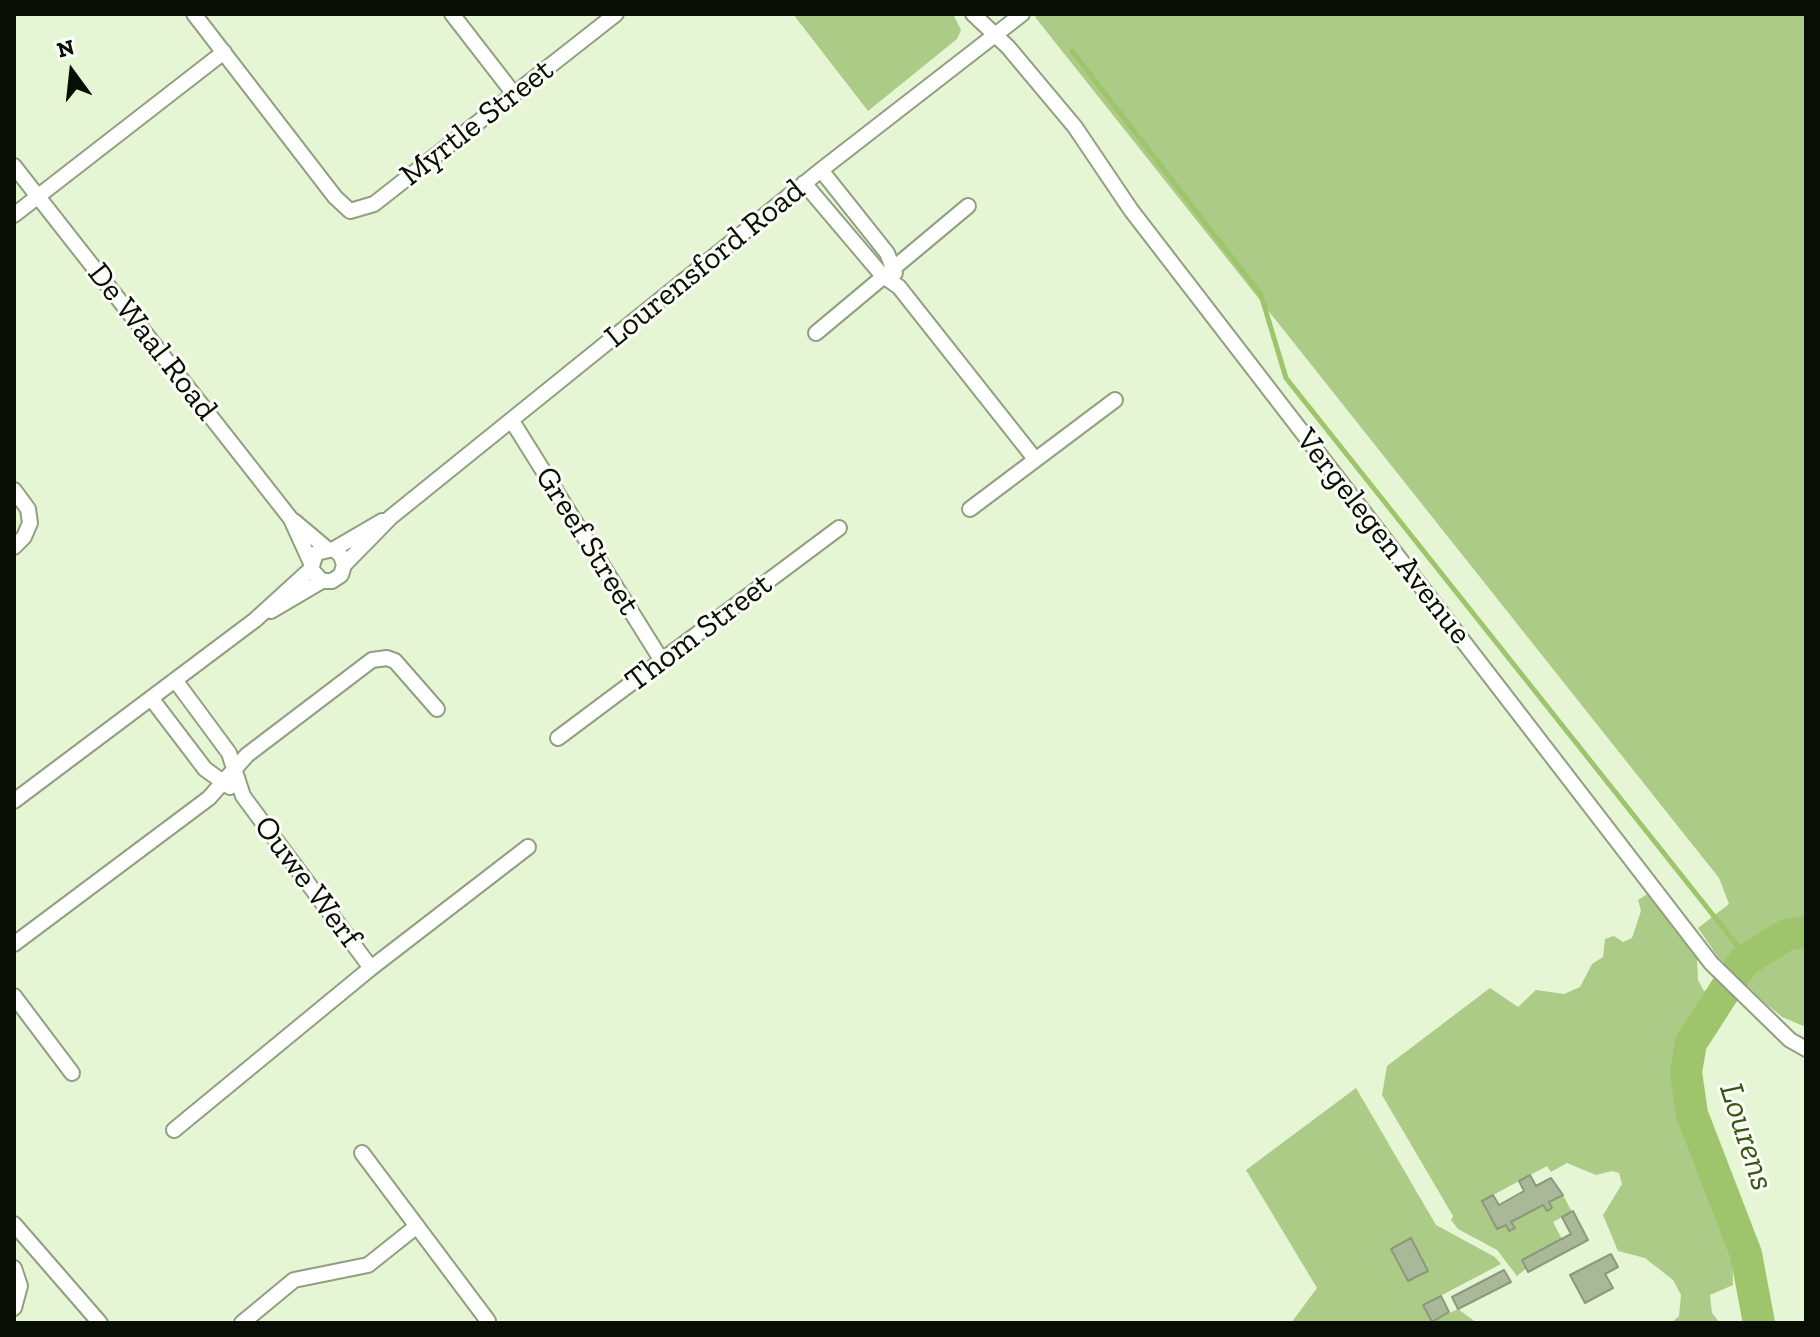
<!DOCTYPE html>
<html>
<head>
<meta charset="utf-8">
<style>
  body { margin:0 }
  #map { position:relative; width:1820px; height:1337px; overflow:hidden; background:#e6f6d5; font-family:"Zilla Slab",serif }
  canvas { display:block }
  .frame { position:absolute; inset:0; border:16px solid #090e04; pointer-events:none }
  .north { position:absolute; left:32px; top:32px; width:80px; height:80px; -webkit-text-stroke:6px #fbfef7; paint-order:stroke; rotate:345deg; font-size:22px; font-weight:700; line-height:32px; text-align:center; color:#090e04 }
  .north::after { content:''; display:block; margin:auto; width:28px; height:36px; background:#090e04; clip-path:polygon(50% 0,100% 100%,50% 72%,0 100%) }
</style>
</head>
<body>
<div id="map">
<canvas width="1820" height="1337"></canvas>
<div class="frame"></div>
<div class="north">N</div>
</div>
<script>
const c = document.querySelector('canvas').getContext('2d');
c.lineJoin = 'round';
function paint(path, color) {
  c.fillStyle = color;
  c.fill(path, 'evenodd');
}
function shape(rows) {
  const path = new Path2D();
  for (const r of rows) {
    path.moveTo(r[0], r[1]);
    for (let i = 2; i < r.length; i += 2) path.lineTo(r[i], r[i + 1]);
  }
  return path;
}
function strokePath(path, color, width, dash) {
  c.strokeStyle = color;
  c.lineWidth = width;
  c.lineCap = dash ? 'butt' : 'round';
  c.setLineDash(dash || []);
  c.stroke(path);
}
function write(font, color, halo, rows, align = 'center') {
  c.font = font + ' "Zilla Slab",serif';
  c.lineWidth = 6;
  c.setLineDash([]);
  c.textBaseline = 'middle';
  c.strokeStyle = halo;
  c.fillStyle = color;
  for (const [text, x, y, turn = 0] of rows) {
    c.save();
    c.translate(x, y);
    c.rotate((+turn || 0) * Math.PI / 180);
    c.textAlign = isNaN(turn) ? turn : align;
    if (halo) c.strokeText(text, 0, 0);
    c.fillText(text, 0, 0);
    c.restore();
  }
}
const green = shape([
  [793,14,953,14,961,30,957,39,868,111],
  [1039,14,1806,14,1806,1027,1782,1017,1764,1002,1718,957,1698,928,1729,904,1719,878,1035,17],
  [1649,893,1674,930,1692,947,1697,958,1698,980,1704,991,1718,986,1719,996,1688,1038,1681,1066,1684,1132,1708,1195,1732,1238,1733,1285,1710,1295,1712,1313,1720,1323,1671,1323,1679,1316,1681,1295,1673,1280,1645,1258,1618,1251,1603,1215,1622,1184,1619,1173,1612,1171,1596,1175,1567,1163,1551,1172,1547,1166,1482,1201,1497,1229,1506,1225,1509,1231,1514,1228,1511,1222,1543,1205,1547,1211,1551,1208,1549,1202,1563,1195,1572,1212,1553,1222,1562,1239,1517,1276,1497,1250,1458,1229,1451,1220,1453,1216,1382,1095,1387,1066,1490,988,1518,1007,1536,990,1564,994,1580,987,1592,964,1603,957,1605,939,1614,936,1623,942,1632,938,1641,911,1638,900],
  [1356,1088,1436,1225,1495,1257,1501,1264,1423,1305,1432,1321,1458,1309,1477,1323,1291,1323,1317,1288,1246,1170]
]);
const stream = shape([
  [1072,51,1261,295,1286,378,1748,959]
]);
const river = shape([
  [1759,1323,1746,1254,1692,1114,1686,1072,1691,1043,1743,962,1786,935,1806,932]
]);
const building = shape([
  [1530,1175,1536,1186,1551,1178,1563,1195,1549,1202,1552,1208,1547,1211,1543,1205,1511,1222,1515,1228,1509,1231,1506,1225,1497,1229,1482,1201,1493,1195,1499,1205,1524,1191,1519,1181,1530,1175],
  [1573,1211,1588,1240,1528,1272,1522,1260,1571,1234,1562,1217,1573,1211],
  [1411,1238,1428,1271,1408,1281,1391,1249,1411,1238],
  [1611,1254,1618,1267,1605,1274,1613,1288,1585,1303,1570,1275,1611,1254],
  [1504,1270,1511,1282,1458,1309,1452,1297,1504,1270],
  [1441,1296,1449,1312,1432,1322,1423,1305,1441,1296]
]);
const street = shape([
  [194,14,335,197,350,211,374,204,616,14],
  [452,14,514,94],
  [973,14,1008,47,1075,127,1131,210,1711,963,1790,1040,1806,1049],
  [14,166,291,519,311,563],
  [821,170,887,253,895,273],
  [804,183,882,275,899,287,1035,459],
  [14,215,224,52],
  [816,333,968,206],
  [512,421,662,661],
  [14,490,28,509,30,523,24,537,14,547],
  [970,509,1115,400],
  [294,521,326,548],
  [334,549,341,556,344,565,341,575,332,581,322,581,311,569,316,553,334,549,382,521],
  [344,565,391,517,821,170,1022,14],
  [271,611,322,581],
  [175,680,229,753,243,796,371,968],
  [151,698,205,769,230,787],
  [558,738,839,528],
  [14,801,255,620,311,569],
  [14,944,209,798,247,755,372,660,387,658,395,661,437,709],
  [14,996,72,1073],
  [174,1130,371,968,528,847],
  [362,1153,488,1321],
  [14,1224,100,1323],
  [14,1268,20,1286,14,1308],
  [242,1323,294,1280,368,1265,417,1226]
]);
const streetNames = [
  ["Myrtle Street",477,123,-38],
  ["Lourensford Road",705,264,-39],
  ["De Waal Road",152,342,52],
  ["Vergelegen Avenue",1383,537,52],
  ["Greef Street",587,541,58],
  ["Thom Street",699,633,-37],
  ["Ouwe Werf",307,882,53]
];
const waterNames = [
  ["Lourens",1746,1137,72]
];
paint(green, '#accb86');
strokePath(stream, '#9ec56b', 5);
strokePath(river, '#9ec56b', 32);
paint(building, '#a9b899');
strokePath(building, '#8c9a7c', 2);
strokePath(street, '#909f80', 18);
strokePath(street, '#fff', 14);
write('32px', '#090e04', '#fbfef7', streetNames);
write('italic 34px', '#3b5415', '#fbfef7', waterNames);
</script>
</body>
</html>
